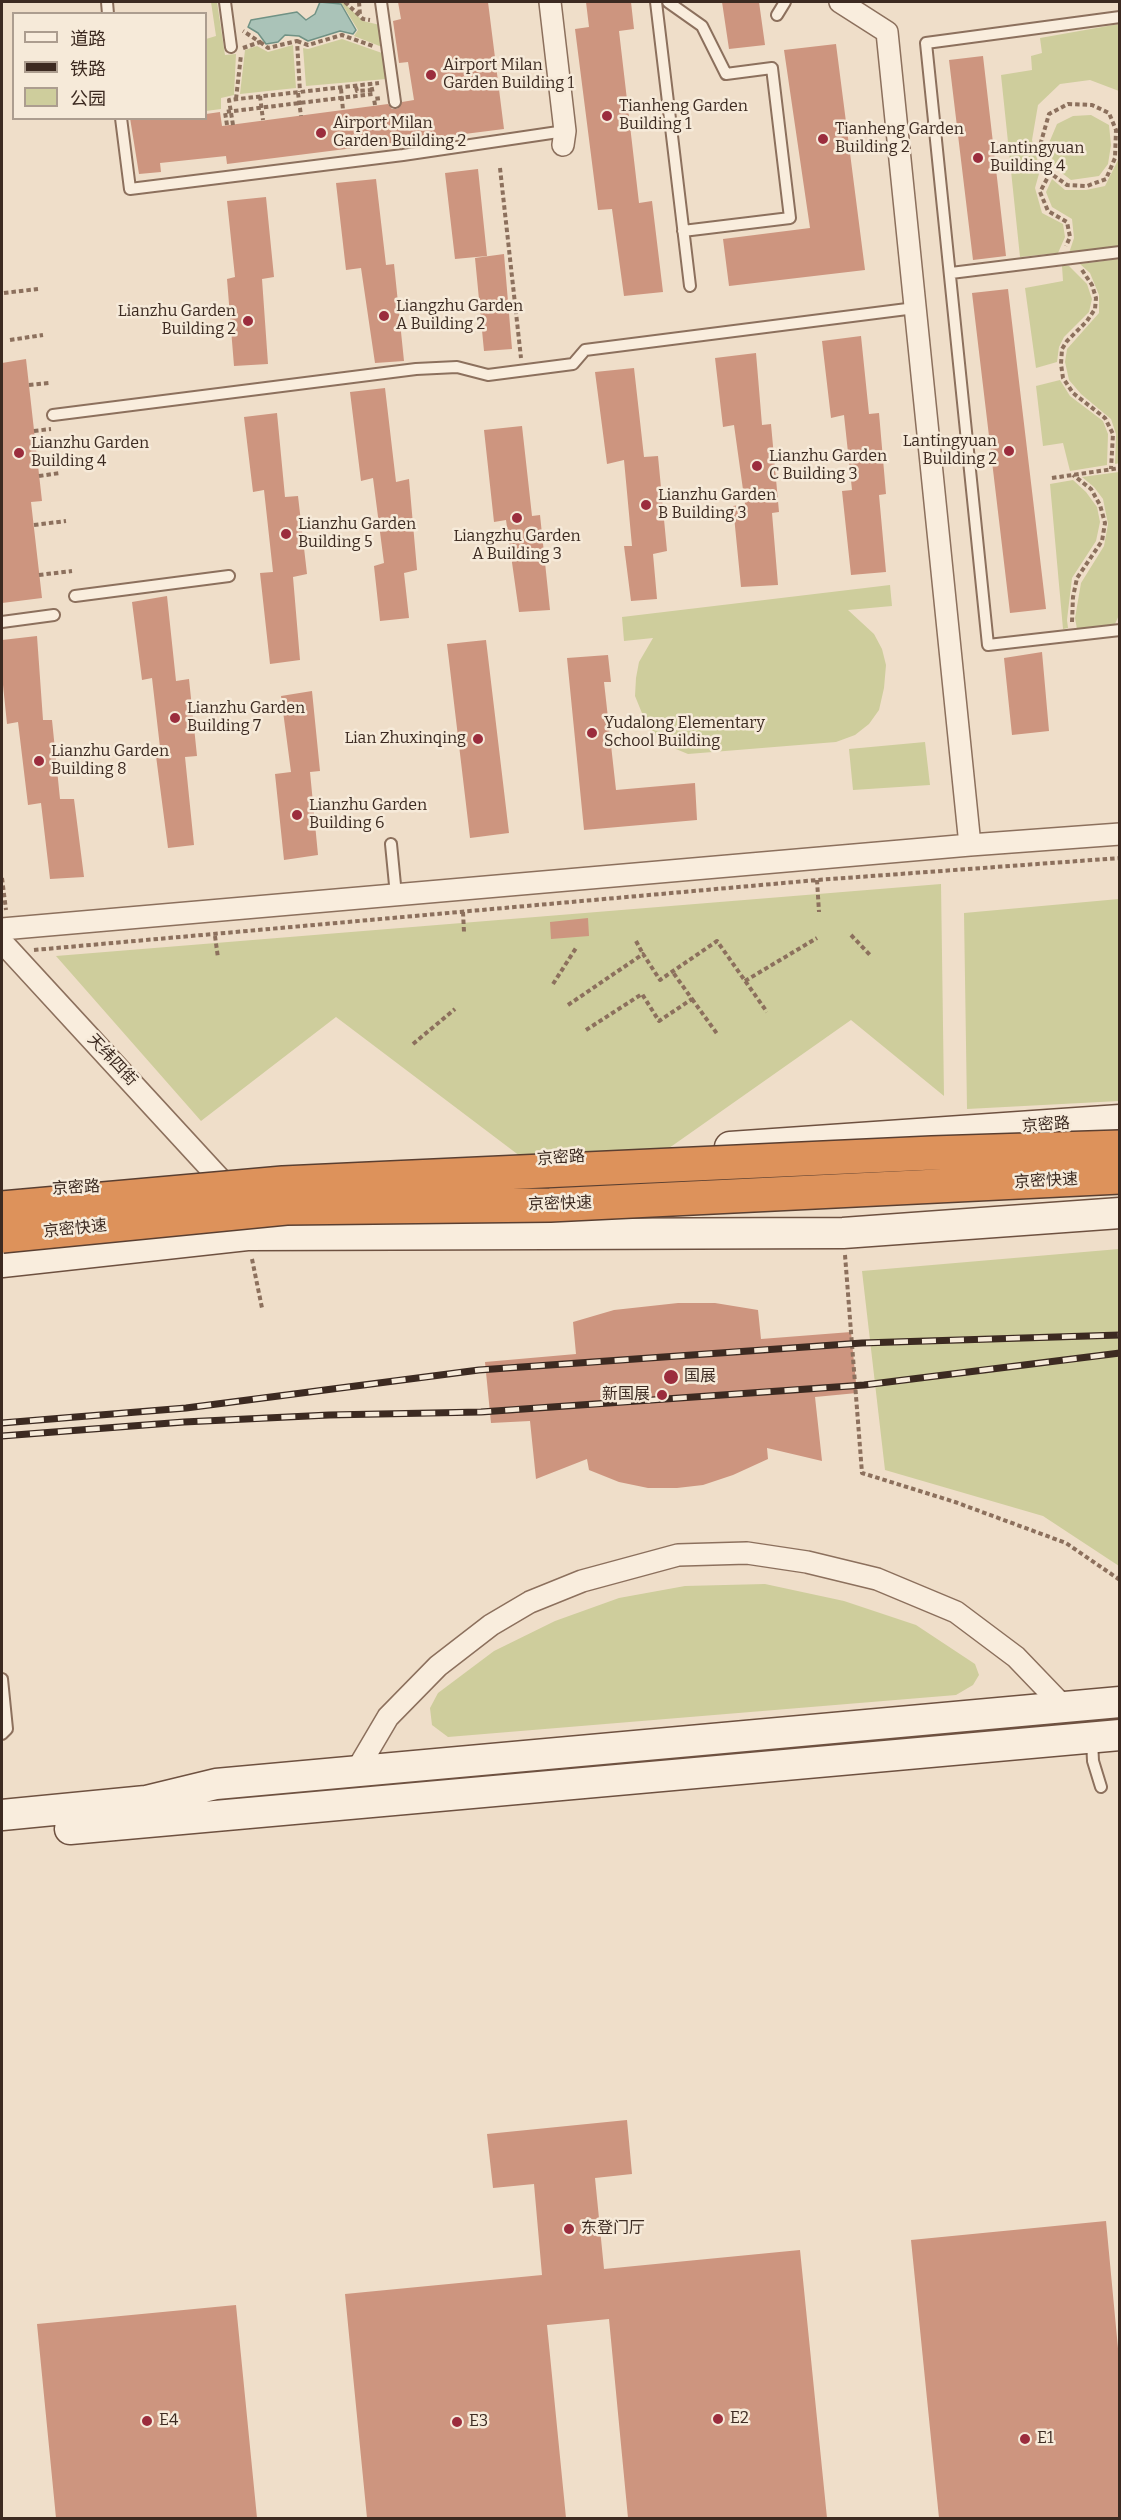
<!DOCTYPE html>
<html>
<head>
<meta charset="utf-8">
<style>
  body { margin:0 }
  #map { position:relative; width:1121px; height:2520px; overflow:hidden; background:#efdec9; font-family:Bitter,"Noto Sans SC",serif }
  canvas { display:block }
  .frame { position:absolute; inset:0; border:3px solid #3c2a21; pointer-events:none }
  .legend { position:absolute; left:12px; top:12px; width:195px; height:108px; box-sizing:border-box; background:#f6ead9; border:2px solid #ac9d8f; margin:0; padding:8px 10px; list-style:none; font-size:18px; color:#3c2a21 }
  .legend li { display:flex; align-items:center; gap:12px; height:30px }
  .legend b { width:30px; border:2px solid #ac9d8f }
</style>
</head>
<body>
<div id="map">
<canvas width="1121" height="2520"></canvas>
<div class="frame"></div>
<ul class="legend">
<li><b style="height:8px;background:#f9eddd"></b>道路</li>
<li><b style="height:8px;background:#3c2a21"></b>铁路</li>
<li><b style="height:16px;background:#cecd9c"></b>公园</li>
</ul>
</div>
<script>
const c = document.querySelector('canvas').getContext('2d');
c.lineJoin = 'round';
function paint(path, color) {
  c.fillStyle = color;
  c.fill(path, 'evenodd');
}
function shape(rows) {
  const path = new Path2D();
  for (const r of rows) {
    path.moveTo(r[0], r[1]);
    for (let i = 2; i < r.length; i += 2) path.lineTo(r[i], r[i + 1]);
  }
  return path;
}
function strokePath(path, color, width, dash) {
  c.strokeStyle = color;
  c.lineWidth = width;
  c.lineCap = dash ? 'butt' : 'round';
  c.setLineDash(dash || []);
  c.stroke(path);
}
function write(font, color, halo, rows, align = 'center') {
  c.font = font + ' Bitter,"Noto Sans SC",serif';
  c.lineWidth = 5;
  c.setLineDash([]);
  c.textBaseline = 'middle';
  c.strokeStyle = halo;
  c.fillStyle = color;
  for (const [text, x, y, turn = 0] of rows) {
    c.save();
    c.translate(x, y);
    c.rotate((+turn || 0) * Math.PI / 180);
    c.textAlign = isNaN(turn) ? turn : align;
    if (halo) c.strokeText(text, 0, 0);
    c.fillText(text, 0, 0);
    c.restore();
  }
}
const green = shape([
  [211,2,217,2,225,55,236,54,234,95,221,98,221,109,206,111,206,39,216,36],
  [336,2,343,2,363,21,380,25,382,47,354,36,358,30,342,4],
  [1119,24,1119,91,1090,80,1060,84,1038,105,1032,140,1040,170,1035,188,1042,213,1063,224,1065,237,1058,253,1020,257,1001,75,1032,70,1031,56,1042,53,1040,38],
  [342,39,382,53,386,79,306,86,303,48,308,49],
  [293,45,296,88,240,94,245,50,257,46,268,52],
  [1091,115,1109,125,1111,145,1108,164,1099,176,1071,180,1054,167,1049,143,1057,124,1073,116],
  [1119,158,1119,246,1069,253,1074,238,1072,219,1052,207,1046,192,1052,179,1065,190,1086,190,1105,186],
  [1119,259,1120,463,1115,464,1116,434,1111,419,1081,394,1069,380,1065,362,1067,349,1099,313,1099,295,1090,273,1080,264],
  [1062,266,1069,266,1087,284,1092,299,1089,312,1064,337,1059,347,1057,362,1036,368,1025,288,1063,281],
  [1060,380,1070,396,1103,421,1108,434,1107,465,1070,471,1063,443,1043,446,1036,386],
  [1119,472,1119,615,1115,624,1077,629,1075,618,1081,583,1104,546,1108,524,1103,499,1094,487,1082,477],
  [1073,480,1086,492,1097,507,1100,522,1096,541,1072,578,1067,620,1068,628,1063,629,1050,484],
  [890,585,892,606,848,610,874,634,882,649,886,665,884,688,879,710,869,724,855,735,836,742,688,754,671,747,656,736,644,718,635,696,636,678,639,662,653,638,624,641,622,617],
  [925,742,930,785,853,790,849,749],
  [941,884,944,1096,851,1020,635,1172,549,1178,336,1017,201,1121,56,956],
  [1119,899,1119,1101,967,1109,964,913],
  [1119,1249,1119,1566,1043,1516,885,1470,862,1271],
  [765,1584,844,1601,916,1625,975,1664,979,1675,973,1685,956,1695,448,1737,432,1725,430,1708,438,1693,494,1651,555,1621,619,1598,685,1586]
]);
const water = shape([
  [320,2,341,4,356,30,353,34,340,31,308,41,299,36,285,35,278,42,266,44,258,33,248,27,251,20,297,12,306,20,315,14,320,2]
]);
const building = shape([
  [398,2,488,2,504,129,227,164,226,156,160,163,161,172,139,174,130,118,206,118,206,114,220,112,222,126,388,104,392,109,397,109,402,102,414,100,408,62,399,63,393,21,401,19],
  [586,2,631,2,634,29,619,31,639,203,652,201,663,292,624,296,612,209,598,210,575,29,589,27],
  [722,2,759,2,765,45,729,49],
  [836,44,865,270,729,286,723,239,810,228,784,50],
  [983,56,1006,256,973,260,949,60],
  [478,169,487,256,455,259,445,173],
  [376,179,386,265,394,264,404,361,375,363,361,268,346,270,336,183],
  [266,197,274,277,262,279,268,364,234,366,227,279,235,277,227,201],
  [504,254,512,349,484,351,475,258],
  [1008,289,1046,609,1010,613,972,293],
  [861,336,869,414,879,413,886,494,879,495,886,572,851,575,842,491,852,490,844,415,831,418,822,341],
  [756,353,762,425,771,424,779,512,772,513,778,585,741,587,733,506,745,504,734,425,723,427,715,358],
  [26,359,42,501,31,502,42,598,2,603,2,363],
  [634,368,644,457,658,456,667,551,653,554,657,599,631,601,624,546,632,546,624,460,607,464,595,372],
  [385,388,396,482,409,479,417,570,404,573,409,618,380,621,374,566,384,563,373,478,361,481,350,392],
  [277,413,285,497,298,496,307,574,293,577,300,660,270,664,260,573,273,572,264,490,253,492,244,417],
  [522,426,532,516,540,515,550,610,519,612,506,520,494,522,484,430],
  [167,596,176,681,189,679,197,756,185,757,194,845,168,848,156,756,161,756,152,678,142,680,132,602],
  [37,636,43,720,52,720,60,799,74,799,84,877,50,879,41,803,28,805,18,722,7,724,2,675,2,640],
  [486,640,509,833,470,838,447,644],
  [1042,652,1049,731,1012,735,1004,658],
  [608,655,611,682,604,682,616,790,695,783,697,820,584,830,567,658],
  [312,691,320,771,310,772,318,855,284,860,275,774,291,772,281,696],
  [588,918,589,936,551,939,550,922],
  [678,1303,715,1303,758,1310,761,1339,851,1332,857,1393,815,1397,822,1461,767,1448,768,1459,733,1475,703,1485,677,1488,648,1488,619,1482,589,1470,587,1459,536,1479,530,1421,491,1423,485,1362,576,1354,573,1322,614,1310],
  [627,2120,632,2174,595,2178,604,2269,800,2250,827,2518,628,2518,609,2319,547,2325,566,2518,367,2518,345,2294,542,2275,534,2184,493,2188,487,2134],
  [1106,2221,1119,2359,1119,2518,939,2518,911,2240],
  [236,2305,257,2518,56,2518,37,2324]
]);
const path = shape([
  [345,2,363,19,370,20],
  [359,2,360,15],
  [297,41,308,45,342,35,373,46],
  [260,42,268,48,297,41,300,92],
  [243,48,260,42,243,31],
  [356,87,357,91,372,90],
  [236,99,241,55],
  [375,105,374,99,381,98],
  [234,111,373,94,371,84],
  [227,125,225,112,231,111],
  [233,125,229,100,379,83],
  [500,168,521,358],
  [1050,173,1041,142,1049,114,1068,104,1092,105,1109,113,1116,130,1115,158,1106,179,1087,186,1067,185,1050,173,1040,192,1048,211,1067,222,1070,237,1066,246],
  [1082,270,1092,285,1096,298,1095,309,1087,321,1067,341,1062,349,1061,364,1063,378,1073,393,1105,418,1113,434,1111,469],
  [4,293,38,289],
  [10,340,43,335],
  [29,385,49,383],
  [34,431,51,429],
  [39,476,60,473],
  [1052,478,1120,468],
  [34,525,66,521],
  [39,575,72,571],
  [1072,622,1073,597,1077,578,1102,541,1105,523,1100,505,1091,489,1073,475],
  [2,878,6,910],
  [817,880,819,912],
  [463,912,464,932],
  [851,935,871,956],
  [215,936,218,958],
  [636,941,643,954],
  [34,950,817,880,1120,858],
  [745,981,817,938],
  [553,984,576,948],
  [692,999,718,1035],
  [568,1005,643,954,660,980,717,941,767,1012],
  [586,1030,642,994,659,1021,692,999,672,971],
  [413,1044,455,1009],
  [845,1255,862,1473,955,1502,1066,1543,1120,1580],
  [252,1259,262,1308]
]);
const lane = shape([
  [107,2,108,14],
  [225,2,231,47],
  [381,2,395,102],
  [656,2,690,286],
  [668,2,702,26,726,74,772,68,790,218,683,231],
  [777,15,785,2],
  [1120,17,926,43,988,645,1120,630],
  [121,118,130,189,403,155,565,131],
  [951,273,1120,252],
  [53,415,416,369,457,367,488,375,573,364,585,350,915,308],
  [75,596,229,576],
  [2,622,54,615],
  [391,844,396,895],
  [2,1679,7,1729,2,1734],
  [1092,1740,1093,1761,1101,1787]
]);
const street = shape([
  [550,2,565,131,563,145],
  [840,2,887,32,970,845],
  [2,929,970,845,1120,834],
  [2,942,221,1180],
  [355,1773,388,1717,438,1666,491,1625,530,1602,582,1581,678,1555,747,1553,807,1562,877,1579,956,1612,1016,1657,1064,1707]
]);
const secondary = shape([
  [730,1147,1120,1120],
  [2,1262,247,1235,843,1233,1120,1213],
  [2,1815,146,1801,216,1784,1120,1702],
  [70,1829,1120,1735]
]);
const rail = shape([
  [2,1423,186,1408,479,1370,862,1343,1120,1335],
  [2,1436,184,1422,329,1415,481,1412,864,1385,1120,1353]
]);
const pathBridge = shape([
  [341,89,343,110],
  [298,93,301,116],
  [260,96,263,120]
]);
const highwayBridge = shape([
  [2,1208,283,1183,932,1153,1120,1147],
  [2,1236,286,1208,550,1205,1120,1177]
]);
const markers = [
  [431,75,6,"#9b2d3d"],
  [607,116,6,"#9b2d3d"],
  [321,133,6,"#9b2d3d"],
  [823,139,6,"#9b2d3d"],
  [978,158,6,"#9b2d3d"],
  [384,316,6,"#9b2d3d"],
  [248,321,6,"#9b2d3d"],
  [1009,451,6,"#9b2d3d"],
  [19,453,6,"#9b2d3d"],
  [757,466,6,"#9b2d3d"],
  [646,505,6,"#9b2d3d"],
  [517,518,6,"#9b2d3d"],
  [286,534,6,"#9b2d3d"],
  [175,718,6,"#9b2d3d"],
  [592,733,6,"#9b2d3d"],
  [478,739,6,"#9b2d3d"],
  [39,761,6,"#9b2d3d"],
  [297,815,6,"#9b2d3d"],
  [671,1377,8,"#9b2d3d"],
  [662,1395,6,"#9b2d3d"],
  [569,2229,6,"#9b2d3d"],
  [718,2419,6,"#9b2d3d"],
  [147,2421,6,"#9b2d3d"],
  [457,2422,6,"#9b2d3d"],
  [1025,2439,6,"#9b2d3d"]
];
const poiNames = [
  ["Airport Milan",443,66],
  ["Garden Building 1",443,84],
  ["Tianheng Garden",619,107],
  ["Building 1",619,125],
  ["Airport Milan",333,124],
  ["Garden Building 2",333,142],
  ["Tianheng Garden",835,130],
  ["Building 2",835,148],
  ["Lantingyuan",990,149],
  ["Building 4",990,167],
  ["Liangzhu Garden",396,307],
  ["A Building 2",396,325],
  ["Lianzhu Garden",236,312,"right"],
  ["Building 2",236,330,"right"],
  ["Lantingyuan",997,442,"right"],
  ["Building 2",997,460,"right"],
  ["Lianzhu Garden",31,444],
  ["Building 4",31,462],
  ["Lianzhu Garden",769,457],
  ["C Building 3",769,475],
  ["Lianzhu Garden",658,496],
  ["B Building 3",658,514],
  ["Lianzhu Garden",298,525],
  ["Building 5",298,543],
  ["Liangzhu Garden",517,537,"center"],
  ["A Building 3",517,555,"center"],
  ["Lianzhu Garden",187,709],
  ["Building 7",187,727],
  ["Yudalong Elementary",604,724],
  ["School Building",604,742],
  ["Lian Zhuxinqing",466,739,"right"],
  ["Lianzhu Garden",51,752],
  ["Building 8",51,770],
  ["Lianzhu Garden",309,806],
  ["Building 6",309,824],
  ["国展",684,1377],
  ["新国展",650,1395,"right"],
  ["东登门厅",581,2229],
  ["E2",730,2419],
  ["E4",159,2421],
  ["E3",469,2422],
  ["E1",1037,2439]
];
const streetNames = [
  ["天纬四街",112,1060,47],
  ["京密路",1046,1125,-4],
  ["京密路",561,1158,-4],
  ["京密快速",1046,1181,-3],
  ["京密路",76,1188,-3],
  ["京密快速",560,1204,-2],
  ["京密快速",75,1229,-6]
];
paint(green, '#cecd9c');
paint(water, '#aac3b8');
strokePath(water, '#709285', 1.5);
paint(building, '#cd957f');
strokePath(lane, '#8c705d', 14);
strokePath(street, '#8c705d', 24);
strokePath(secondary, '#6e5140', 33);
strokePath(path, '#8c705d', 4, [4.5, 3]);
strokePath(lane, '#f9eddd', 10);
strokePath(street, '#f9eddd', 21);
strokePath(secondary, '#f9eddd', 30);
strokePath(rail, '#3c2a21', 7);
strokePath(rail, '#f6ead9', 4.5, [14]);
strokePath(highwayBridge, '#5a3f31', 36, []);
strokePath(pathBridge, '#8c705d', 4, [4.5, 3]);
strokePath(highwayBridge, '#dd925b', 33);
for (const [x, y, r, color] of markers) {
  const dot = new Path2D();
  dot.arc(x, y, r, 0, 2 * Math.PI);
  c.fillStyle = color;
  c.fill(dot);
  strokePath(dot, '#f6ead9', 2);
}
write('16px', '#3c2a21', '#f6ead9', poiNames, 'left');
write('16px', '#3c2a21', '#f6ead9', streetNames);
</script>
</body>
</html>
